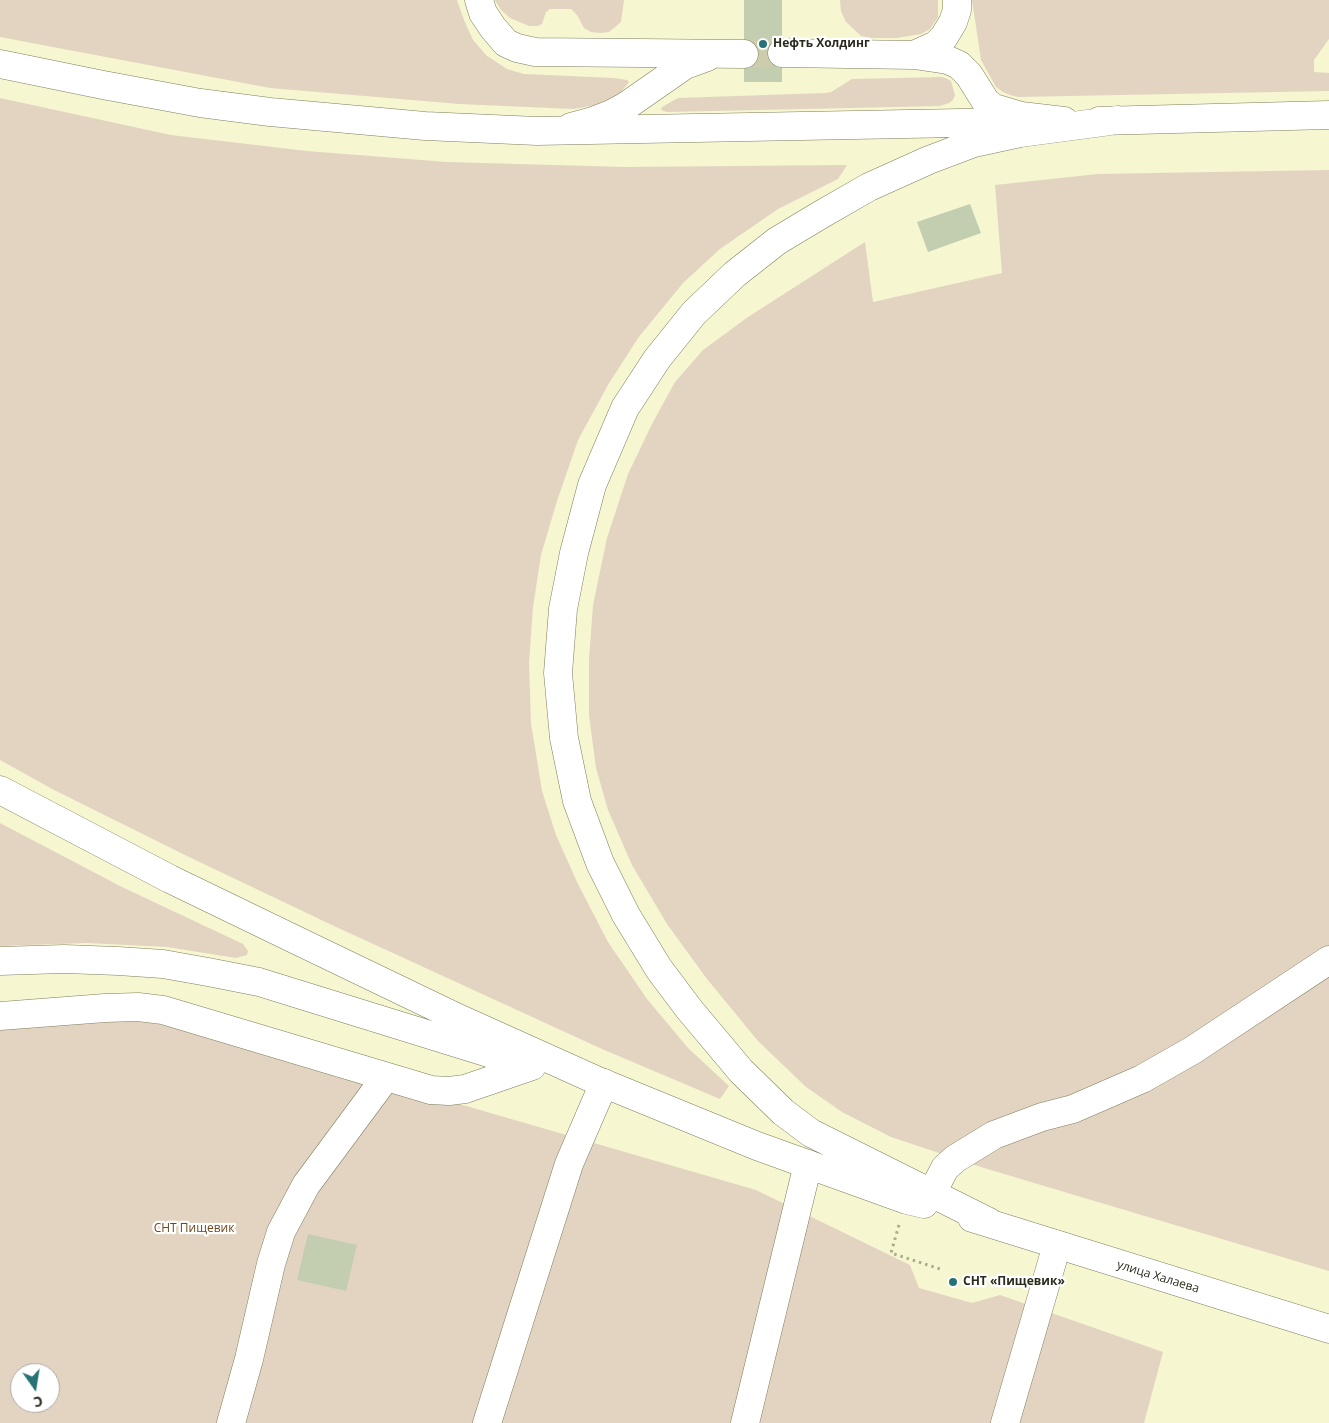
<!DOCTYPE html>
<html>
<head>
<meta charset="utf-8">
<style>
  body { margin:0 }
  #map { position:relative; width:1329px; height:1423px; overflow:hidden; background:#f6f6d1; font-family:"Open Sans",sans-serif }
  canvas { display:block }
  .north { position:absolute; left:10px; top:1363px; width:50px; height:50px; box-sizing:border-box; background:#fff; border:1px solid #aaaaa5; border-radius:50%; rotate:167deg; font-size:14px; font-weight:700; line-height:20px; text-align:center; color:#2b2b1d }
  .north::after { content:''; display:block; margin:auto; width:18px; height:22px; background:#277274; clip-path:polygon(50% 0,100% 100%,50% 72%,0 100%) }
</style>
</head>
<body>
<div id="map">
<canvas width="1329" height="1423"></canvas>
<div class="north">С</div>
</div>
<script>
const c = document.querySelector('canvas').getContext('2d');
c.lineJoin = 'round';
function paint(path, color) {
  c.fillStyle = color;
  c.fill(path, 'evenodd');
}
function shape(rows) {
  const path = new Path2D();
  for (const r of rows) {
    path.moveTo(r[0], r[1]);
    for (let i = 2; i < r.length; i += 2) path.lineTo(r[i], r[i + 1]);
  }
  return path;
}
function strokePath(path, color, width, dash) {
  c.strokeStyle = color;
  c.lineWidth = width;
  c.lineCap = dash ? 'butt' : 'round';
  c.setLineDash(dash || []);
  c.stroke(path);
}
function write(font, color, halo, rows, align = 'center') {
  c.font = font + ' "Open Sans",sans-serif';
  c.lineWidth = 4.5;
  c.setLineDash([]);
  c.textBaseline = 'middle';
  c.strokeStyle = halo;
  c.fillStyle = color;
  for (const [text, x, y, turn = 0] of rows) {
    c.save();
    c.translate(x, y);
    c.rotate((+turn || 0) * Math.PI / 180);
    c.textAlign = isNaN(turn) ? turn : align;
    if (halo) c.strokeText(text, 0, 0);
    c.fillText(text, 0, 0);
    c.restore();
  }
}
const green = shape([
  [0,0,457,0,464,20,473,40,487,56,507,69,524,74,614,78,627,80,629,82,621,92,610,99,596,105,574,109,459,104,270,88,0,37],
  [495,0,624,0,621,22,609,32,601,33,591,32,584,28,577,15,571,9,550,9,546,12,542,24,537,26,529,26,510,18,501,10],
  [840,0,938,0,938,17,930,29,921,34,897,38,871,38,861,36,846,22,841,11],
  [972,0,1329,0,1329,39,1314,60,1314,72,1329,73,1329,91,1018,97,1010,95,1003,92,996,87,981,60],
  [943,77,951,81,955,95,953,100,949,103,940,106,667,112,661,110,662,107,678,98,825,93,831,92,852,79],
  [0,98,171,135,307,151,447,162,625,167,847,165,838,179,778,209,720,249,683,283,638,338,608,385,578,440,557,501,541,555,533,607,529,663,531,723,542,791,556,835,578,884,608,942,647,999,688,1048,729,1086,720,1099,602,1049,334,926,189,857,54,790,0,760],
  [1329,170,1329,1271,984,1168,891,1137,842,1112,806,1087,758,1041,707,979,667,924,632,865,608,810,596,768,589,715,589,659,593,605,607,538,628,474,653,422,675,382,703,350,748,317,865,242,873,302,1002,273,995,185,1098,174],
  [0,823,122,887,243,944,248,951,247,955,236,958,167,947,87,943,0,946],
  [149,1014,756,1190,910,1265,919,1288,972,1303,1000,1295,1163,1352,1144,1423,0,1423,0,1022],
  [20,1373,50,1373,50,1403,20,1403]
]);
const building = shape([
  [744,0,782,0,782,82,744,82],
  [970,204,981,233,928,252,917,222],
  [308,1234,357,1245,346,1291,297,1280]
]);
const minorTunnel = shape([
  [744,54,782,53]
]);
const path = shape([
  [899,1225,891,1253,940,1269]
]);
const minor = shape([
  [479,0,483,13,493,28,506,43,517,48,535,52,744,54],
  [782,53,914,55,948,60,959,65,969,75,986,102,994,108,1021,116,1064,121],
  [914,55,936,45,944,37,953,22,957,10,957,0],
  [571,127,593,121,611,114,626,106,685,65,707,57],
  [0,1016,105,1008,138,1007,163,1010,431,1090,449,1091,465,1089,532,1066],
  [932,1193,945,1168,955,1159,994,1135,1042,1117,1073,1109,1142,1079,1193,1050,1329,960],
  [231,1423,249,1359,271,1264,281,1232,306,1185,386,1077],
  [487,1423,569,1164,604,1083],
  [745,1423,808,1164],
  [1005,1423,1057,1245]
]);
const highway = shape([
  [0,64,103,85,200,103,270,112,425,126,537,131,1013,122],
  [1099,121,1329,115],
  [0,790,170,879,296,940,458,1018,598,1081,757,1146,907,1200,924,1204],
  [0,961,64,959,118,961,163,964,208,972,259,982,527,1065],
  [972,1218,1329,1329],
  [989,1222,811,1133,783,1112,741,1071,689,1009,659,969,626,915,600,863,577,801,564,738,558,673,563,609,574,553,592,485,625,408,657,359,694,313,735,274,777,241,822,214,869,187,929,160,974,143,1020,133,1118,120]
]);
const markers = [
  [763,44,5,"#277274"],
  [953,1282,5,"#277274"]
];
const poiNames = [
  ["Нефть Холдинг",773,44],
  ["СНТ «Пищевик»",963,1282]
];
const parkNames = [
  ["СНТ Пищевик",194,1229]
];
const streetNames = [
  ["улица Халаева",1158,1277,17]
];
paint(green, '#e3d4c2');
paint(building, '#c2ceaf');
strokePath(minorTunnel, '#cdcdad', 28, [28, 14]);
strokePath(minor, '#7f7e5e', 29);
strokePath(highway, '#7f7e5e', 29);
strokePath(path, '#aaaa8e', 3, [2.5, 4]);
strokePath(minor, '#fff', 28);
strokePath(highway, '#fff', 28);
for (const [x, y, r, color] of markers) {
  const dot = new Path2D();
  dot.arc(x, y, r, 0, 2 * Math.PI);
  c.fillStyle = color;
  c.fill(dot);
  strokePath(dot, '#fff', 2);
}
write('bold 12px', '#2b2b1d', '#fff', poiNames, 'left');
write('12px', '#6c4a1f', '#fff', parkNames);
write('12px', '#2b2b1d', '#fff', streetNames);
</script>
</body>
</html>
